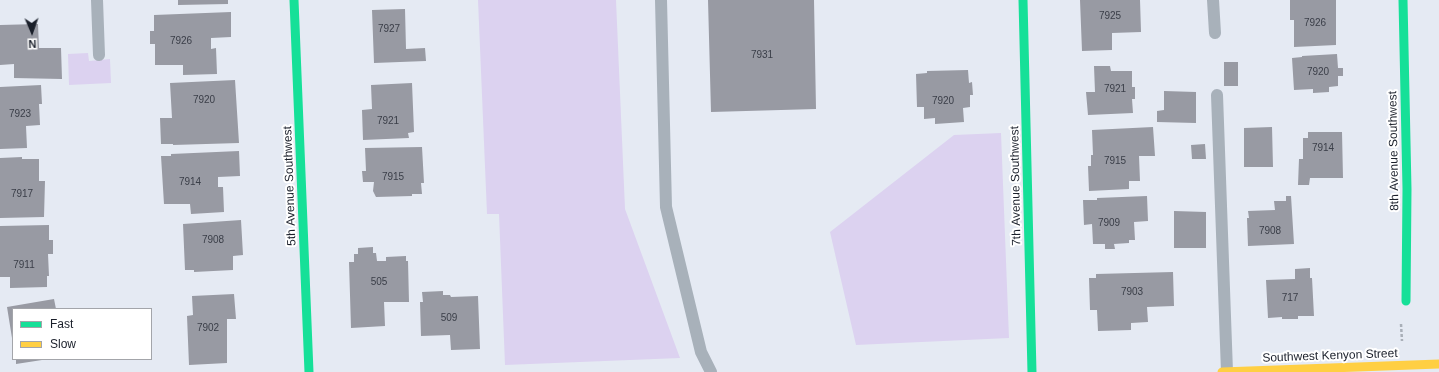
<!DOCTYPE html>
<html>
<head>
<meta charset="utf-8">
<style>
  body { margin:0 }
  #map { position:relative; width:1439px; height:372px; overflow:hidden; background:#e5eaf3; font-family:Helvetica,sans-serif }
  canvas { display:block }
  .legend { position:absolute; left:12px; top:308px; width:140px; height:52px; box-sizing:border-box; background:#fff; border:1px solid #a3a5aa; margin:0; padding:5px 7px; list-style:none; font-size:12px; color:#1a1f2a }
  .legend li { display:flex; align-items:center; gap:8px; height:20px }
  .legend b { width:20px; border:1px solid #a3a5aa }
  .north { position:absolute; left:12px; top:12px; width:40px; height:40px; -webkit-text-stroke:3px #fff; paint-order:stroke; rotate:178deg; font-size:11px; font-weight:700; line-height:16px; text-align:center; color:#1a1f2a }
  .north::after { content:''; display:block; margin:auto; width:14px; height:18px; background:#1a1f2a; clip-path:polygon(50% 0,100% 100%,50% 72%,0 100%) }
</style>
</head>
<body>
<div id="map">
<canvas width="1439" height="372"></canvas>
<ul class="legend">
<li><b style="height:5px;background:#16e098"></b>Fast</li>
<li><b style="height:5px;background:#ffcf43"></b>Slow</li>
</ul>
<div class="north">N</div>
</div>
<script>
const c = document.querySelector('canvas').getContext('2d');
c.lineJoin = 'round';
function paint(path, color) {
  c.fillStyle = color;
  c.fill(path, 'evenodd');
}
function shape(rows) {
  const path = new Path2D();
  for (const r of rows) {
    path.moveTo(r[0], r[1]);
    for (let i = 2; i < r.length; i += 2) path.lineTo(r[i], r[i + 1]);
  }
  return path;
}
function strokePath(path, color, width, dash) {
  c.strokeStyle = color;
  c.lineWidth = width;
  c.lineCap = dash ? 'butt' : 'round';
  c.setLineDash(dash || []);
  c.stroke(path);
}
function write(font, color, halo, rows, align = 'center') {
  c.font = font + ' Helvetica,sans-serif';
  c.lineWidth = 4;
  c.setLineDash([]);
  c.textBaseline = 'middle';
  c.strokeStyle = halo;
  c.fillStyle = color;
  for (const [text, x, y, turn = 0] of rows) {
    c.save();
    c.translate(x, y);
    c.rotate((+turn || 0) * Math.PI / 180);
    c.textAlign = isNaN(turn) ? turn : align;
    if (halo) c.strokeText(text, 0, 0);
    c.fillText(text, 0, 0);
    c.restore();
  }
}
const green = shape([
  [478,0,616,0,625,209,680,358,505,365,499,214,487,214],
  [88,53,89,61,110,59,111,83,69,85,68,54],
  [1001,133,1009,338,856,345,830,232,954,135]
]);
const building = shape([
  [178,0,228,0,228,4,178,5],
  [708,0,814,0,816,109,711,112],
  [1080,0,1140,0,1141,32,1112,33,1112,50,1082,51],
  [1290,0,1336,0,1336,45,1294,47,1294,20,1290,20],
  [405,9,406,49,425,48,426,61,374,63,372,10],
  [231,12,231,37,211,38,211,49,216,48,217,74,183,75,183,65,155,65,155,44,150,44,150,31,154,31,154,15],
  [38,24,39,48,61,48,62,79,14,78,14,64,0,65,0,25],
  [1337,54,1338,68,1343,68,1343,76,1338,76,1338,86,1329,87,1329,92,1313,93,1313,89,1294,90,1292,58,1302,57,1302,56],
  [1224,62,1238,62,1238,86,1224,86],
  [1094,66,1110,66,1111,71,1132,71,1132,87,1135,87,1135,99,1132,99,1133,113,1088,115,1086,92,1095,92],
  [968,70,969,83,972,82,973,95,970,95,970,107,963,108,964,122,935,124,935,118,924,119,924,107,917,107,916,74,927,73,927,71],
  [235,80,239,143,173,145,173,144,161,144,160,118,172,118,170,83],
  [412,83,414,132,408,133,409,138,363,140,362,110,372,109,371,85],
  [41,85,42,104,39,104,40,125,26,126,27,148,0,149,0,87],
  [1164,91,1196,92,1196,123,1157,122,1157,111,1164,110],
  [1153,127,1155,156,1139,156,1140,181,1129,181,1129,189,1089,191,1088,166,1091,166,1091,155,1093,155,1092,130],
  [1272,127,1273,167,1244,167,1244,128],
  [1308,132,1342,132,1343,178,1310,178,1309,185,1298,185,1299,159,1303,159,1303,138,1308,138],
  [1205,144,1206,159,1192,159,1191,145],
  [422,147,424,183,421,183,422,194,412,194,412,196,376,197,373,191,374,182,363,182,362,171,366,171,365,148],
  [239,151,240,176,218,177,218,187,223,187,224,212,191,214,190,204,164,204,161,156,171,156,171,154],
  [22,157,22,159,39,159,39,181,45,181,44,217,0,218,0,158],
  [1147,196,1148,221,1134,222,1135,240,1129,240,1129,243,1114,244,1115,249,1105,249,1105,244,1093,244,1092,224,1084,225,1083,200,1097,200,1097,198],
  [1286,196,1291,196,1294,244,1248,246,1247,218,1249,218,1248,211,1275,210,1274,201,1286,201],
  [1174,211,1206,212,1206,248,1174,248],
  [241,220,243,255,233,256,233,270,194,272,194,270,185,270,183,224],
  [49,225,49,240,53,240,53,254,48,254,49,276,47,276,47,287,10,288,10,277,0,277,0,226],
  [373,247,373,253,376,253,377,261,386,261,386,257,406,256,406,261,408,261,409,302,384,302,385,326,351,328,349,262,354,262,354,254,358,254,358,248],
  [1310,268,1310,278,1312,278,1314,316,1298,316,1298,319,1282,319,1282,317,1268,318,1266,280,1295,279,1295,269],
  [1173,272,1174,306,1147,307,1148,322,1131,323,1131,330,1098,331,1097,310,1090,310,1089,278,1096,278,1096,274],
  [443,291,443,295,450,295,451,297,478,296,480,349,451,350,450,335,421,336,420,302,423,302,422,292],
  [234,294,236,319,227,319,227,363,189,365,187,316,193,315,192,296],
  [54,299,56,309,13,309,12,338,7,307],
  [16,359,42,359,42,360,16,364]
]);
const path = shape([
  [1401,324,1402,341]
]);
const lane = shape([
  [97,0,99,55],
  [661,0,666,207,701,352,711,372],
  [1213,0,1215,33],
  [1217,95,1227,372]
]);
const fast = shape([
  [294,0,309,372],
  [1023,0,1032,372],
  [1403,0,1407,189,1406,301]
]);
const slow = shape([
  [1222,372,1439,364]
]);
const numberNames = [
  ["7925",1110,16],
  ["7926",1315,23],
  ["7927",389,29],
  ["7926",181,41],
  ["7931",762,55],
  ["7920",1318,72],
  ["7921",1115,89],
  ["7920",204,100],
  ["7920",943,101],
  ["7923",20,114],
  ["7921",388,121],
  ["7914",1323,148],
  ["7915",1115,161],
  ["7915",393,177],
  ["7914",190,182],
  ["7917",22,194],
  ["7909",1109,223],
  ["7908",1270,231],
  ["7908",213,240],
  ["7911",24,265],
  ["505",379,282],
  ["7903",1132,292],
  ["717",1290,298],
  ["509",449,318],
  ["7902",208,328]
];
const streetNames = [
  ["8th Avenue Southwest",1394,151,-91],
  ["5th Avenue Southwest",290,186,-92],
  ["7th Avenue Southwest",1016,186,-91],
  ["Southwest Kenyon Street",1330,356,-2]
];
paint(green, '#dcd2f0');
paint(building, '#989aa3');
strokePath(path, '#a9afb8', 2.5, [3, 2]);
strokePath(lane, '#a8b1ba', 12);
strokePath(fast, '#16e098', 9);
strokePath(slow, '#ffcf43', 9);
write('10px', '#3a3e48', null, numberNames);
write('12px', '#1a1f2a', '#fff', streetNames);
</script>
</body>
</html>
